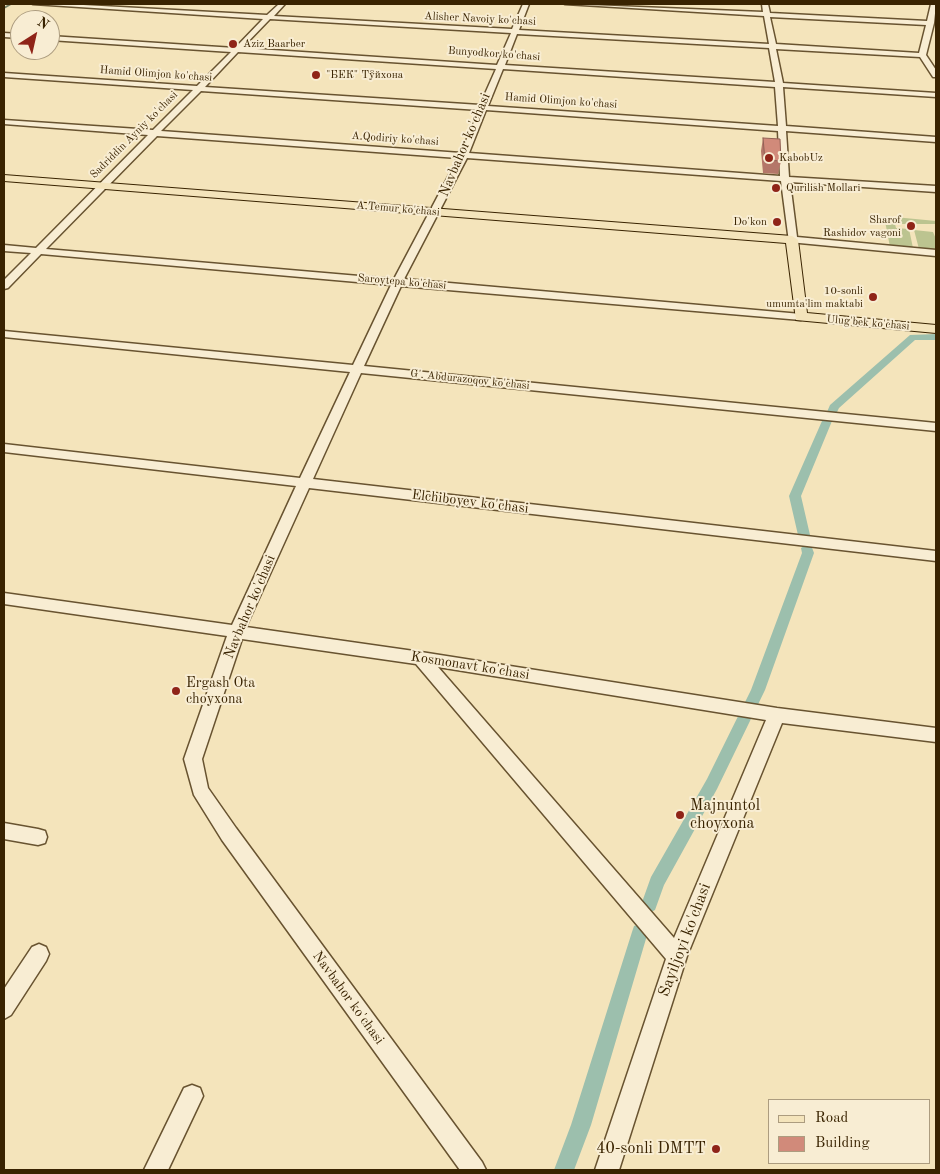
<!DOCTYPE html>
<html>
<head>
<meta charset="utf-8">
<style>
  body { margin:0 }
  #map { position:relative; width:940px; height:1174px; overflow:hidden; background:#f4e4bb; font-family:"Old Standard TT",serif }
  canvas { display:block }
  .frame { position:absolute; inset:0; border:5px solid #392301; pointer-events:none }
  .legend { position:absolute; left:768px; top:1099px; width:162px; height:65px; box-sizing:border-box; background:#f8edd3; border:1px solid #ac9c7f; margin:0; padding:6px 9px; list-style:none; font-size:15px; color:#392301 }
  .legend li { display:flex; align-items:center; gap:10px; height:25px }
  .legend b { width:25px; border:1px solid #ac9c7f }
  .north { position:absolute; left:10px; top:10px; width:50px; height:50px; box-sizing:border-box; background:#f8edd3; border:1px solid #ac9c7f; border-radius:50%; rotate:35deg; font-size:14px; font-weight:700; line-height:20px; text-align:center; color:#392301 }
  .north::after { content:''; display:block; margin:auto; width:18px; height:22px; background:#8f2418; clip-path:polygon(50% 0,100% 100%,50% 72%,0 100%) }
</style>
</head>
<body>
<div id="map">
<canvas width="940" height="1174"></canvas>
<div class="frame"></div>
<ul class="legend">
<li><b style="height:6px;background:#f4e4bb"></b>Road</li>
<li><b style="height:14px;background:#d18a7a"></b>Building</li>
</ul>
<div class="north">N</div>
</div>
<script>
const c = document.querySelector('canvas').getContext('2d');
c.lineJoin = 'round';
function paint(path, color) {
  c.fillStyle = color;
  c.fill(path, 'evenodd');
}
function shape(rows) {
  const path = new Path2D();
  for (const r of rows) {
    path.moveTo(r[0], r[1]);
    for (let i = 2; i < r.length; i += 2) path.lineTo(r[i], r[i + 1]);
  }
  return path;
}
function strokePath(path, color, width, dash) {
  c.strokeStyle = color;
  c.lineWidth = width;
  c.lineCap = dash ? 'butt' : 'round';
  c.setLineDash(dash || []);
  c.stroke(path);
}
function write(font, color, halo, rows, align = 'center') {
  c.font = font + ' "Old Standard TT",serif';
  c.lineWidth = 4;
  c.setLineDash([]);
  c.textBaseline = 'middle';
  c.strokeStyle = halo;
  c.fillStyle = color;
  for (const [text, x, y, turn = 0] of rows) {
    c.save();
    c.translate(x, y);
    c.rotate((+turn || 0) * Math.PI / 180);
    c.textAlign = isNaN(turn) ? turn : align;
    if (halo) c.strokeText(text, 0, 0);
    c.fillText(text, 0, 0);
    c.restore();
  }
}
const green = shape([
  [884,216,936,221,936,224,895,224,896,228,909,229,913,248,890,247],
  [914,230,933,232,936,239,936,250,919,249]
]);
const stream = shape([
  [4,8,11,4]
]);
const canal = shape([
  [936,334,936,340,915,340,839,408,836,414,828,414,827,412,830,405,910,335,936,334],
  [827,418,832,421,801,496,810,535,804,539,798,535,789,496,822,421,827,418],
  [807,544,811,545,814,553,765,690,717,789,664,885,655,910,649,913,643,910,641,905,651,877,707,779,751,690,802,553,801,548,807,544],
  [640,924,646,926,648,932,591,1125,574,1170,554,1170,571,1125,632,932,634,926,640,924]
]);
const minor = shape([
  [33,4,65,4,267,15,279,4,285,4,274,16,512,29,523,4,529,4,519,30,769,44,764,16,565,4,763,12,762,4,768,4,770,13,927,21,931,4,936,4,934,23,926,55,936,70,936,77,933,77,920,57,776,49,783,83,936,93,936,97,783,87,786,126,936,137,936,142,786,131,789,177,936,186,936,192,790,182,797,237,936,250,936,256,789,242,781,181,467,158,404,279,801,314,807,317,801,320,401,286,364,366,936,423,936,431,361,373,313,479,936,551,936,561,309,488,246,627,421,652,777,708,936,728,936,742,782,723,687,956,619,1170,595,1170,666,959,416,664,242,639,202,759,208,788,236,828,482,1162,486,1170,460,1170,222,840,194,795,184,759,227,636,4,604,4,593,232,625,296,486,4,452,4,444,300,478,350,372,4,337,4,331,353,365,391,285,41,254,8,288,4,289,4,280,31,253,4,251,4,245,36,248,148,135,4,124,4,120,153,130,193,90,4,77,4,73,197,86,231,52,50,40,50,36,235,48,263,19,33,4],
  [770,17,926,25,919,53,776,44,770,17],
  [270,19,511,33,497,65,242,48,270,19],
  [517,34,769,48,775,82,505,65,517,34],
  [238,52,496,69,480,105,205,87,238,52],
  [503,69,775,87,778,126,488,106,503,69],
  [201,91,479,110,461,153,161,131,201,91],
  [486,110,778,131,780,176,469,153,486,110],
  [157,136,458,158,394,279,46,249,157,136],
  [438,667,766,720,674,938,438,667],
  [4,33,20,34,20,38,4,37,4,33],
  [4,823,38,829,45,831,47,837,45,843,38,845,4,839,4,823],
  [39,944,46,947,49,954,46,961,11,1015,4,1019,4,989,32,947,39,944],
  [192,1085,200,1088,203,1096,168,1170,144,1170,184,1088,192,1085]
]);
const major = shape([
  [4,175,792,236,798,240,807,313,936,325,936,333,796,320,786,243,4,181,4,175]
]);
const wall = shape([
  [763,138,781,161,778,174,763,173,761,151]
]);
const building = shape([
  [763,138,780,139,781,161,765,160,763,138]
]);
const markers = [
  [233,44,5,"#8f2418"],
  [316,75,5,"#8f2418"],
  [769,158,5,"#8f2418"],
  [776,188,5,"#8f2418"],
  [777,222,5,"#8f2418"],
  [911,226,5,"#8f2418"],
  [873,297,5,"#8f2418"],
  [176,691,5,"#8f2418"],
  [680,815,5,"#8f2418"],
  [716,1149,5,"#8f2418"]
];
const farStreetnames = [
  ["Alisher Navoiy ko'chasi",480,19,3],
  ["Bunyodkor ko'chasi",494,54,4],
  ["Hamid Olimjon ko'chasi",156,74,4],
  ["Hamid Olimjon ko'chasi",561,101,4],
  ["Sadriddin Ayniy ko'chasi",134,135,-45],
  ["A.Qodiriy ko'chasi",395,139,4],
  ["A.Temur ko'chasi",398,209,5],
  ["Saroytepa ko'chasi",402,282,5],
  ["Ulug'bek ko'chasi",868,323,5],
  ["G'. Abdurazoqov ko'chasi",470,380,6]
];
const farPoinames = [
  ["Aziz Baarber",243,44],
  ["\"БЕК\" Тўйхона",326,75],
  ["KabobUz",779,158],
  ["Qurilish Mollari",786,188],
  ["Sharof",901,220,"right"],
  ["Rashidov vagoni",901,233,"right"],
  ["Do'kon",767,222,"right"],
  ["10-sonli",863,291,"right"],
  ["umumta'lim maktabi",863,304,"right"]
];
const streetNames = [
  ["Navbahor ko'chasi",465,145,-67],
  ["Elchiboyev ko'chasi",470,502,7],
  ["Navbahor ko'chasi",250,607,-67],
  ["Kosmonavt ko'chasi",470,666,9],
  ["Navbahor ko'chasi",348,998,54]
];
const poiNames = [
  ["Ergash Ota",186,683],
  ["choyxona",186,699]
];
const nearPoinames = [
  ["Majnuntol",690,806],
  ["choyxona",690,824],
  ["40-sonli DMTT",706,1149,"right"]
];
const nearStreetnames = [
  ["Sayiljoyi ko'chasi",685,940,-69]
];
paint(green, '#bcc490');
strokePath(stream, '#748168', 2);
paint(canal, '#9cbfad');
strokePath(minor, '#685330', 3);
strokePath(major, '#392301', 2);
paint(minor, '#f8edd3');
paint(major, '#f4e4bb');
paint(wall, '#b47769');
paint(building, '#d18a7a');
strokePath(building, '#926155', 1);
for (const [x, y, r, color] of markers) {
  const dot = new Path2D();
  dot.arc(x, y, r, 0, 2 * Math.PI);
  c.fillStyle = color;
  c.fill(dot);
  strokePath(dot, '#f8edd3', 2);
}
write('11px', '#392301', '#f8edd3', farStreetnames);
write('11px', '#392301', '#f8edd3', farPoinames, 'left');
write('14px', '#392301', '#f8edd3', streetNames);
write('14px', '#392301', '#f8edd3', poiNames, 'left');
write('16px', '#392301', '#f8edd3', nearPoinames, 'left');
write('16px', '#392301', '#f8edd3', nearStreetnames);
</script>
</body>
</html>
